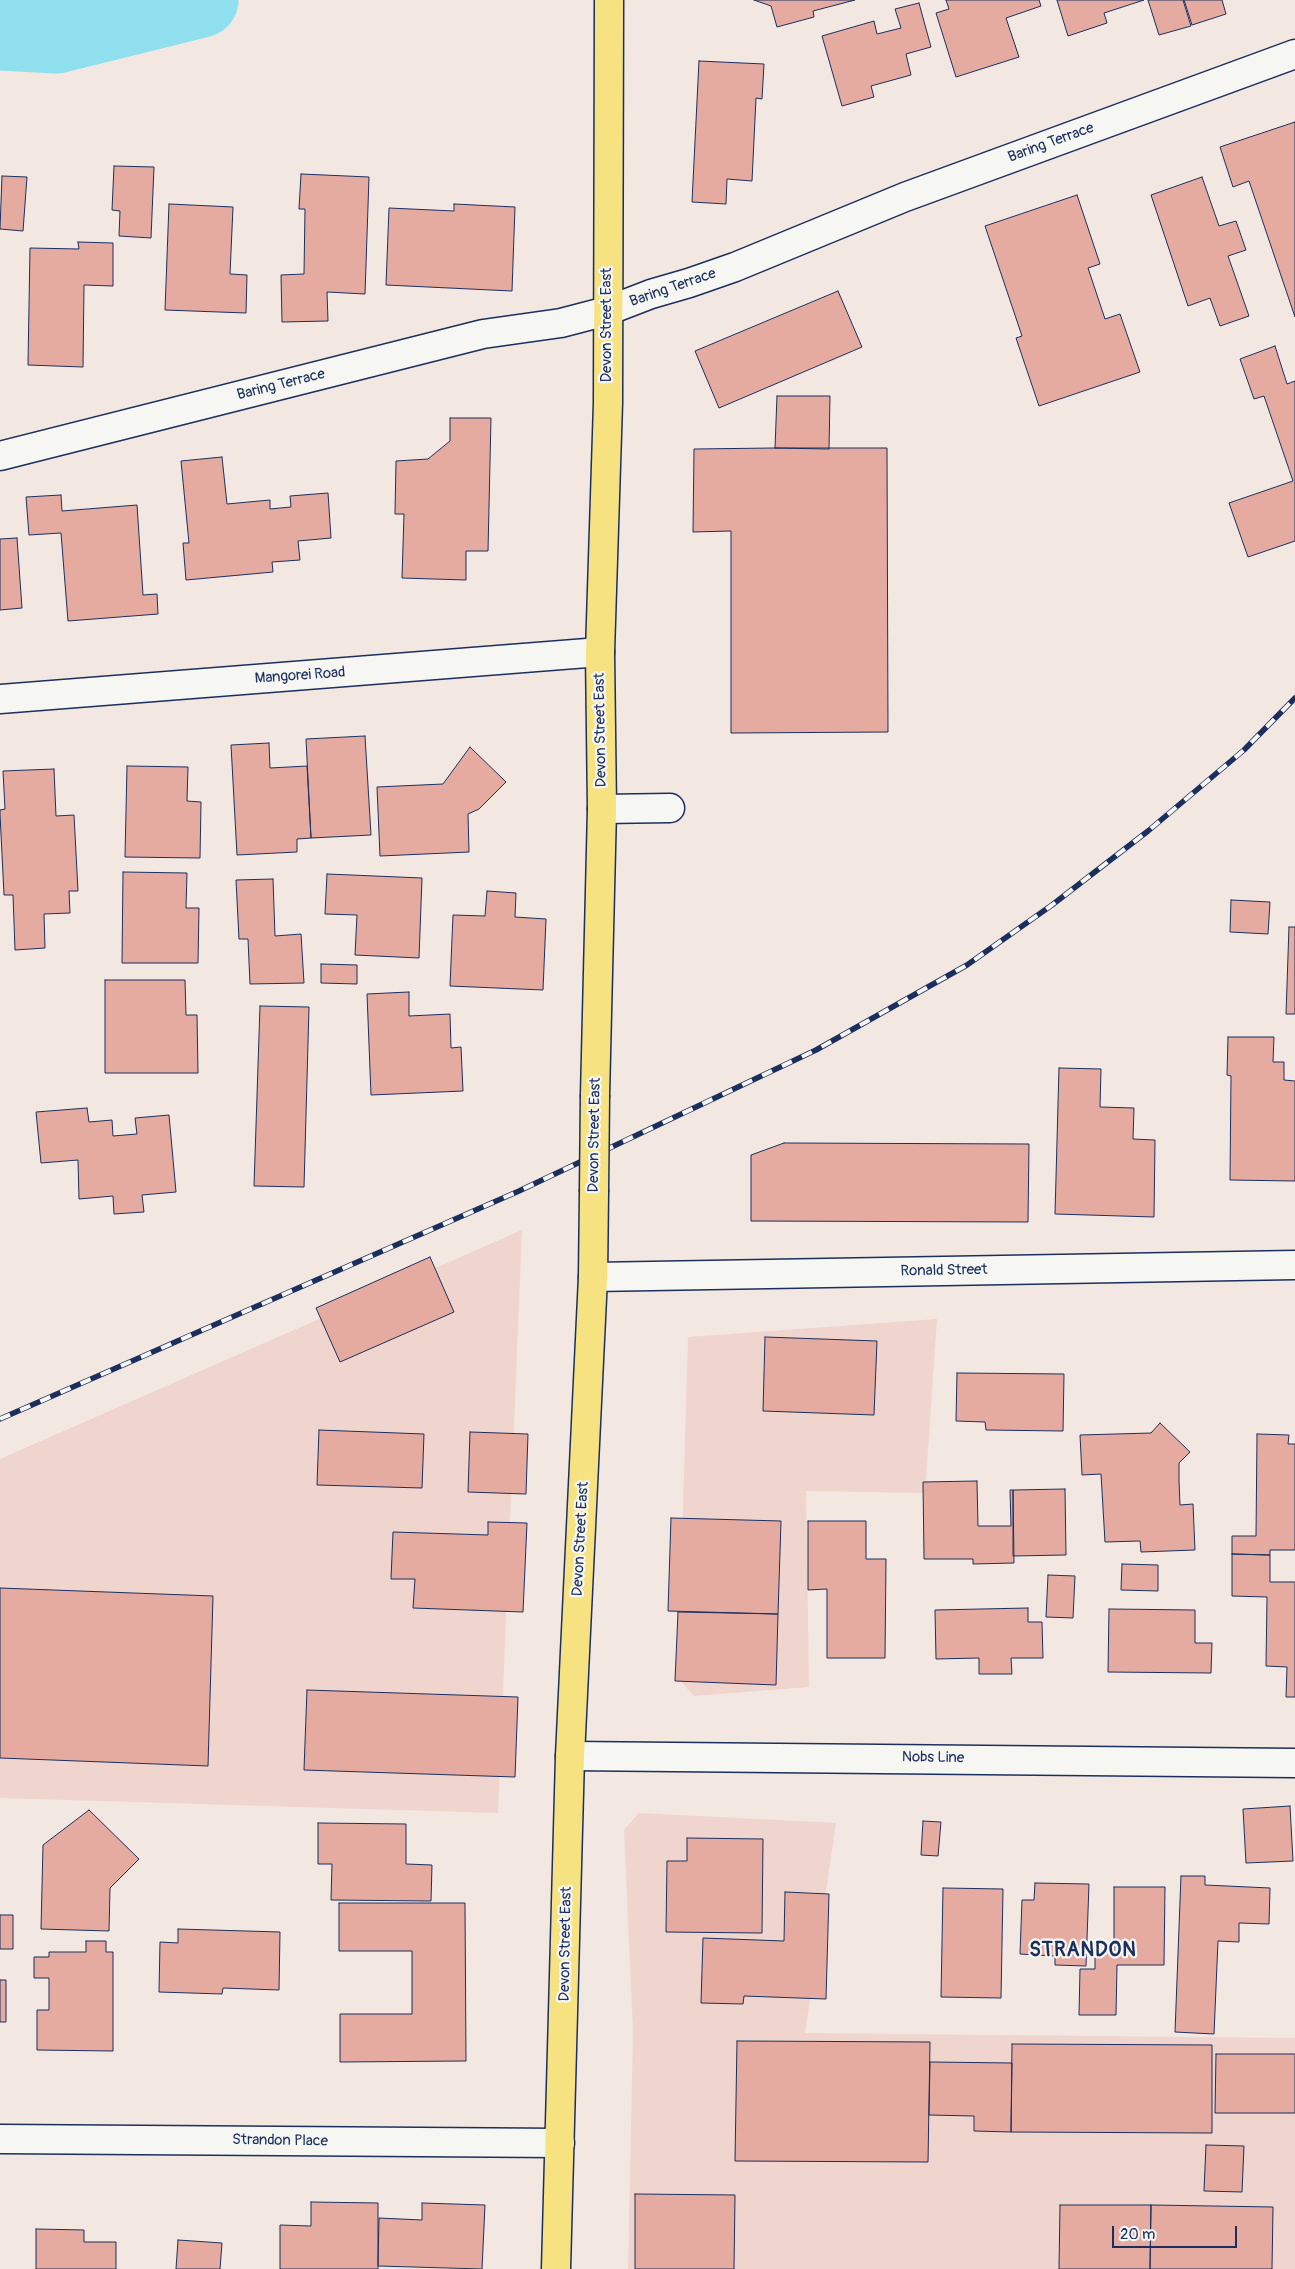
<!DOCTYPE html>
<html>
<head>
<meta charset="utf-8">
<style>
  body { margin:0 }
  #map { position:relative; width:1295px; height:2269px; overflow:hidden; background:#f3e7e2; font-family:Pangolin,sans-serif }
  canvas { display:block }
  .scale { position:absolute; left:1112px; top:2226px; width:125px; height:22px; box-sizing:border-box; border:2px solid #1b2f5e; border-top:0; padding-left:6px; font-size:15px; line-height:18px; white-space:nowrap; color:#1b2f5e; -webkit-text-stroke:4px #f6f6f2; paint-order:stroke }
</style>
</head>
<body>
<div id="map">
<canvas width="1295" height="2269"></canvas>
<div class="scale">20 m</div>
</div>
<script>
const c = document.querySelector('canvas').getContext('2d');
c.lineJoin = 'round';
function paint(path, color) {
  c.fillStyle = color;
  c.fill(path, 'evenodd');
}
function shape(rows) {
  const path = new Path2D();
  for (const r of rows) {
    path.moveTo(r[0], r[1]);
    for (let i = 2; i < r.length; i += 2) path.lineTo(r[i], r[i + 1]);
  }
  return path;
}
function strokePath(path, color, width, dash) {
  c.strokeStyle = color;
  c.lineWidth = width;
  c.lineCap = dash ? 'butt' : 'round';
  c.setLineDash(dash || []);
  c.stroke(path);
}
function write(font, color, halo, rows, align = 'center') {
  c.font = font + ' Pangolin,sans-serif';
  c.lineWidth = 4.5;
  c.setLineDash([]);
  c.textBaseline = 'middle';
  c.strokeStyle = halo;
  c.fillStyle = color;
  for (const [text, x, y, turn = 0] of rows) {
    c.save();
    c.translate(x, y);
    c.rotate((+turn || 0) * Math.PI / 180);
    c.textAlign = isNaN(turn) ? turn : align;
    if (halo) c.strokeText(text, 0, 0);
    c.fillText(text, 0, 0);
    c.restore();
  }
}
const built = shape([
  [522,1230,498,1813,0,1798,0,1459],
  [937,1319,925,1493,806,1491,809,1687,694,1696,678,1678,688,1337],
  [639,1813,836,1823,805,2033,1295,2038,1295,2269,628,2269,633,2031,624,1830]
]);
const river = shape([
  [0,33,56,36,201,0]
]);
const building = shape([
  [754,0,855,0,813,11,814,17,777,27,771,6,754,0],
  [946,0,1039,0,1041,6,1006,18,1019,57,956,77,936,13,949,9,946,0],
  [1057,0,1144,0,1104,13,1107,23,1068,36,1057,0],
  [1148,0,1183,0,1191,26,1159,35,1148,0],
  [1184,0,1222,0,1226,14,1192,25,1184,0],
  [919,3,931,47,906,54,911,75,871,86,874,97,842,106,822,36,874,21,877,34,901,28,895,9,919,3],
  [699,61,764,64,762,99,756,98,752,181,727,179,726,204,692,202,699,61],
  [1295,122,1295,317,1249,181,1233,187,1220,147,1295,122],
  [114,166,154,167,151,238,119,236,120,211,112,210,114,166],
  [301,174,369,177,365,294,327,292,328,321,282,322,281,275,304,274,305,209,299,209,301,174],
  [2,176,27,177,23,231,0,229,2,176],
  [1202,177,1219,226,1236,221,1246,250,1228,256,1249,316,1220,326,1210,298,1188,306,1151,195,1202,177],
  [1077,195,1100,264,1088,268,1105,319,1120,314,1140,372,1039,406,1016,338,1022,336,985,226,1077,195],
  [169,204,233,207,230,274,247,275,246,313,165,310,169,204],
  [454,204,515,207,512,291,386,285,389,208,454,211,454,204],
  [78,242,113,243,113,286,84,285,83,367,28,365,30,248,79,249,78,242],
  [838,291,862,347,719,408,695,351,838,291],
  [1275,346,1287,384,1295,381,1295,541,1248,557,1229,503,1293,481,1264,396,1254,399,1240,359,1275,346],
  [777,396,830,396,829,449,775,448,777,396],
  [450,418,491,418,488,551,466,551,466,580,402,578,404,514,395,514,396,461,428,459,450,441,450,418],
  [775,448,887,448,888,732,731,733,731,531,693,532,694,449,775,448],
  [222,457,227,504,270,500,270,509,291,507,290,496,328,493,331,538,298,541,300,560,272,562,273,572,186,580,183,543,189,543,181,461,222,457],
  [61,495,62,511,137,505,143,595,157,594,158,614,68,621,61,533,29,535,26,497,61,495],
  [17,538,22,608,0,610,0,539,17,538],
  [365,736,371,835,311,838,306,739,365,736],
  [269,743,270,768,307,766,311,838,297,839,297,852,237,855,231,745,269,743],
  [470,747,506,782,479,809,468,814,469,852,380,856,377,787,443,784,470,747],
  [127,766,188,767,187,801,201,802,200,858,125,857,127,766],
  [54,769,56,816,74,815,78,891,69,891,70,913,44,914,45,948,15,950,13,895,4,895,0,814,0,810,5,809,3,771,54,769],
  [123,872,187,873,186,908,199,908,198,963,122,963,123,872],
  [327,874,422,878,419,958,355,955,357,915,325,914,327,874],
  [273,879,275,936,301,934,304,983,250,984,248,939,239,939,236,880,273,879],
  [487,891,516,893,515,917,546,919,543,990,450,986,453,915,485,916,487,891],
  [1231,900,1270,902,1268,934,1230,932,1231,900],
  [1289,927,1295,927,1295,1014,1286,1014,1289,927],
  [321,964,357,965,357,984,321,983,321,964],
  [105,980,185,980,186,1015,197,1015,198,1073,105,1073,105,980],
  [409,992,409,1016,450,1014,451,1048,461,1047,463,1091,371,1095,367,994,409,992],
  [260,1006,309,1007,304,1187,254,1186,260,1006],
  [1228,1037,1274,1037,1273,1062,1284,1062,1284,1080,1295,1081,1295,1181,1230,1180,1231,1076,1227,1075,1228,1037],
  [1059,1068,1101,1069,1100,1107,1134,1108,1133,1139,1155,1140,1154,1217,1055,1214,1059,1068],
  [87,1108,89,1122,112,1120,113,1136,137,1134,135,1118,169,1115,176,1192,142,1195,144,1212,114,1214,113,1196,79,1199,78,1160,41,1163,36,1112,87,1108],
  [784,1143,1029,1144,1028,1222,751,1221,751,1155,784,1143],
  [430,1257,454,1312,340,1362,316,1308,430,1257],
  [765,1337,877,1341,874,1415,763,1411,765,1337],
  [957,1373,1064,1374,1063,1431,986,1430,985,1422,956,1421,957,1373],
  [1160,1423,1190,1452,1179,1463,1179,1480,1180,1505,1193,1504,1195,1550,1141,1552,1140,1541,1105,1542,1101,1474,1082,1475,1080,1435,1151,1433,1160,1423],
  [319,1430,424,1434,422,1488,317,1485,319,1430],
  [470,1432,528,1434,526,1494,468,1492,470,1432],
  [1257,1434,1289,1435,1288,1444,1295,1444,1295,1550,1270,1550,1270,1555,1232,1554,1232,1536,1256,1536,1257,1434],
  [977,1481,978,1526,1011,1526,1010,1490,1013,1490,1014,1563,973,1564,973,1559,924,1559,923,1482,977,1481],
  [1065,1489,1066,1555,1013,1556,1013,1490,1065,1489],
  [671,1518,781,1521,778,1614,668,1611,671,1518],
  [808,1521,866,1521,866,1559,886,1559,885,1658,827,1658,827,1589,808,1590,808,1521],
  [488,1522,527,1523,523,1612,413,1608,415,1579,391,1579,393,1532,488,1535,488,1522],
  [1232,1554,1270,1555,1270,1582,1295,1582,1295,1697,1286,1697,1287,1667,1266,1666,1267,1597,1232,1596,1232,1554],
  [1122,1564,1158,1565,1158,1591,1121,1590,1122,1564],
  [1048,1575,1075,1576,1073,1618,1046,1617,1048,1575],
  [0,1588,213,1596,208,1766,0,1758,0,1588],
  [1028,1608,1028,1622,1042,1622,1043,1658,1011,1658,1012,1674,979,1674,979,1658,936,1659,935,1610,1028,1608],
  [1109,1609,1195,1610,1195,1643,1212,1643,1211,1673,1108,1672,1109,1609],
  [678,1612,778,1614,776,1685,675,1681,678,1612],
  [307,1690,518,1697,515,1777,304,1770,307,1690],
  [1290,1806,1293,1861,1246,1863,1243,1809,1290,1806],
  [89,1810,139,1859,110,1888,109,1931,41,1929,43,1845,89,1810],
  [923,1821,941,1822,938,1856,921,1855,923,1821],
  [318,1823,406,1824,406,1864,432,1865,431,1901,331,1900,332,1864,318,1864,318,1823],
  [687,1838,763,1839,762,1933,666,1932,667,1861,687,1861,687,1838],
  [1181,1876,1205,1876,1205,1885,1270,1888,1269,1924,1239,1923,1239,1942,1218,1941,1214,2034,1175,2032,1181,1876],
  [1035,1883,1089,1884,1086,1966,1055,1965,1055,1956,1020,1954,1022,1900,1034,1900,1035,1883],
  [1114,1887,1165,1887,1164,1965,1117,1965,1116,2015,1079,2015,1080,1969,1095,1969,1095,1951,1114,1951,1114,1887],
  [943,1888,1003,1889,1001,1998,941,1997,943,1888],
  [785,1892,829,1894,826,1999,744,1996,743,2004,701,2003,703,1938,784,1941,785,1892],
  [339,1903,465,1903,466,2061,340,2062,340,2014,412,2014,412,1951,339,1951,339,1903],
  [0,1915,13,1915,13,1949,0,1949,0,1915],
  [178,1929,280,1932,279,1990,223,1988,222,1994,159,1992,160,1942,178,1943,178,1929],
  [86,1941,106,1941,106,1952,113,1952,113,2051,37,2050,37,2010,49,2010,49,1978,34,1978,34,1957,49,1957,49,1952,86,1952,86,1941],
  [0,1980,6,1980,6,2022,0,2022,0,1980],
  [737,2041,930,2042,928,2162,735,2161,737,2041],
  [1012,2044,1212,2045,1212,2133,1011,2132,1012,2044],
  [1216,2054,1295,2054,1295,2113,1215,2113,1216,2054],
  [930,2062,1012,2063,1011,2132,974,2131,974,2116,929,2115,930,2062],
  [1206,2145,1244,2146,1242,2192,1204,2191,1206,2145],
  [635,2194,735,2195,734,2269,635,2269,635,2194],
  [311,2202,378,2203,378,2269,280,2269,280,2225,311,2226,311,2202],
  [422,2203,485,2205,482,2269,378,2266,379,2218,422,2220,422,2203],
  [1060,2205,1151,2205,1150,2269,1059,2269,1060,2205],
  [1151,2205,1273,2207,1272,2269,1150,2269,1151,2205],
  [36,2229,84,2230,84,2242,116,2242,116,2269,36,2269,36,2229],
  [178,2240,222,2243,220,2269,176,2269,178,2240]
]);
const minor = shape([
  [0,456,483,334,561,323,607,311,651,294,689,283,735,267,905,197,1295,54],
  [0,699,600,652],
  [602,809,670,808],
  [593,1277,1295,1265],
  [570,1756,1295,1763],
  [0,2139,560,2143]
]);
const major = shape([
  [595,1095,602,809,600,652,608,403,609,0],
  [556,2269,570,1756,593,1277,594,1192]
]);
const rail = shape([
  [0,1419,519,1191,816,1050,967,965,1052,905,1148,831,1244,750,1295,698]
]);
const majorBridge = shape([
  [594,1192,595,1095]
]);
const streetNames = [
  ["Baring Terrace",1051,143,-20],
  ["Baring Terrace",673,288,-19],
  ["Devon Street East",607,325,-90],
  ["Baring Terrace",281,385,-14],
  ["Mangorei Road",300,676,-4],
  ["Devon Street East",601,730,-91],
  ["Devon Street East",595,1135,-89],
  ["Ronald Street",944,1271,-1],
  ["Devon Street East",581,1539,-87],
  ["Nobs Line",933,1758,1],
  ["Devon Street East",566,1944,-89],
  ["Strandon Place",280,2141,1]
];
const districtNames = [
  ["STRANDON",1083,1951]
];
paint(built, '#efd5ce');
strokePath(river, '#90dfef', 75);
paint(building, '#e5aba0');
strokePath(building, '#1b2f5e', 1);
strokePath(minor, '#1b2f5e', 31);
strokePath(major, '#1b2f5e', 31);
strokePath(minor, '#f6f6f2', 28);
strokePath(major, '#f7e281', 28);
strokePath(rail, '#1b2f5e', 5.5);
strokePath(rail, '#f6f6f2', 4, [11]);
strokePath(majorBridge, '#1b2f5e', 31, []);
strokePath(majorBridge, '#f7e281', 28);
write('15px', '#1b2f5e', '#f6f6f2', streetNames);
c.letterSpacing = '1px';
write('bold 20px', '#1b2f5e', '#f6f6f2', districtNames);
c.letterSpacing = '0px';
</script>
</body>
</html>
